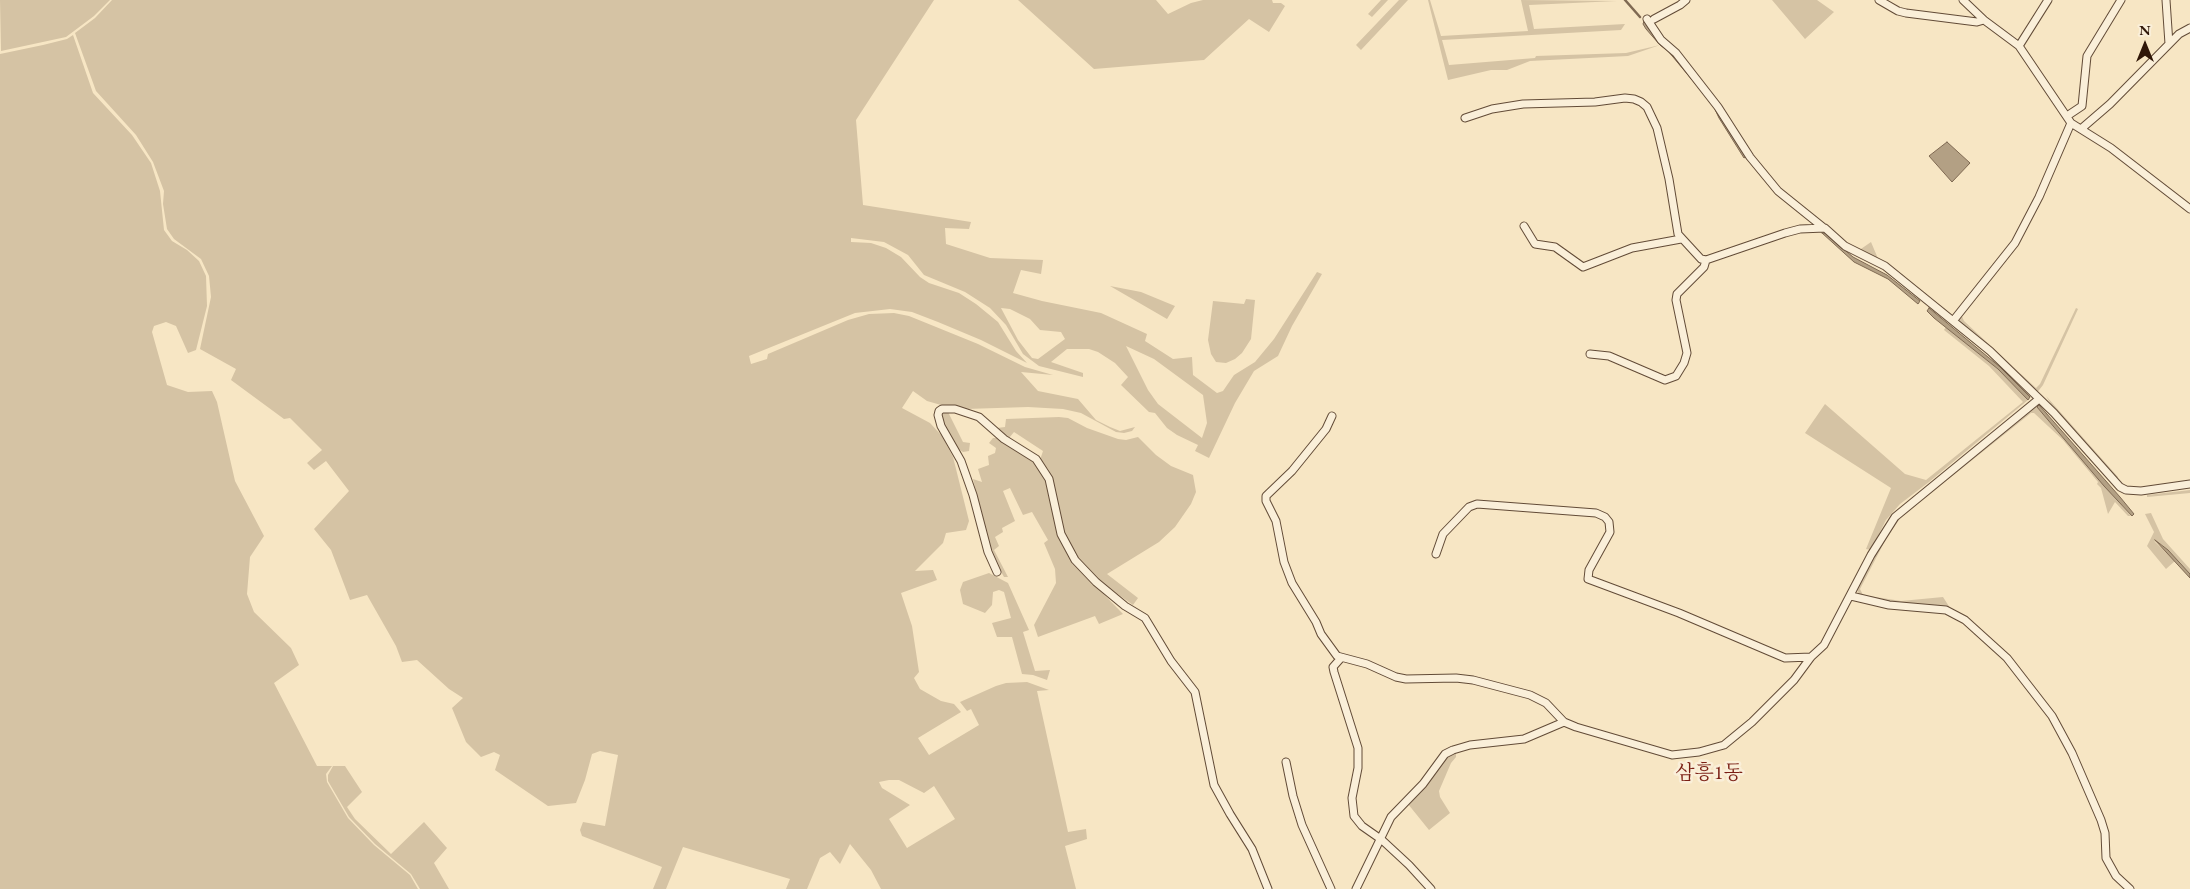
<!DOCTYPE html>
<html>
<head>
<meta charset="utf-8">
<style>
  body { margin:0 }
  #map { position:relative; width:2190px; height:889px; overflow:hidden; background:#f7e6c4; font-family:"EB Garamond",serif }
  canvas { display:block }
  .north { position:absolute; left:2120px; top:20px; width:50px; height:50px; -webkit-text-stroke:4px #faefd9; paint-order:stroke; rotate:0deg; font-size:14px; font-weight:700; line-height:20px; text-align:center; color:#301708 }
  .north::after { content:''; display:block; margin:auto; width:18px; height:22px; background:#301708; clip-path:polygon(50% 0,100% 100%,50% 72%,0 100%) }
</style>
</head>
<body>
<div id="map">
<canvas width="2190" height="889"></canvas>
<div class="north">N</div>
</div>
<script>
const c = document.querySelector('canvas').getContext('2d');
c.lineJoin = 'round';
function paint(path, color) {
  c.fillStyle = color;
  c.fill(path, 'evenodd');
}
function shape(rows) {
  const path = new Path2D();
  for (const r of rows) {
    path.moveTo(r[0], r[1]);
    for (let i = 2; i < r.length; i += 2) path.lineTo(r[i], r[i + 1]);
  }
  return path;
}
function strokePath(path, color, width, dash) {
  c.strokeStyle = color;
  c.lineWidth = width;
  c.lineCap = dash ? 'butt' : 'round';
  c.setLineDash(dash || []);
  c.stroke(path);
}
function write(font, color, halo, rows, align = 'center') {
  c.font = font + ' "EB Garamond","Noto Serif KR",serif';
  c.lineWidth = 5;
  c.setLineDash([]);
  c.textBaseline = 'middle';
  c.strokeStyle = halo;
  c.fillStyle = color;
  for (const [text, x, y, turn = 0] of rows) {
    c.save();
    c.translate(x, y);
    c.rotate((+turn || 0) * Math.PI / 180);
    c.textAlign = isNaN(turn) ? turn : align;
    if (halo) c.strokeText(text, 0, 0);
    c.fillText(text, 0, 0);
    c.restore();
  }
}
const green = shape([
  [0,0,110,0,94,16,66,37,1,51],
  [112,0,934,0,856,120,863,205,971,222,969,229,945,228,946,244,990,258,1043,260,1041,274,1021,270,1013,293,1042,301,1101,313,1147,334,1145,341,1173,359,1192,357,1193,375,1217,393,1223,391,1234,375,1255,362,1274,339,1317,272,1322,274,1292,326,1278,356,1254,371,1235,403,1209,458,1195,451,1198,445,1177,435,1167,428,1155,413,1149,412,1121,385,1128,377,1115,363,1098,352,1089,349,1067,349,1051,362,1083,373,1083,377,1039,366,1023,354,1006,325,990,308,965,292,924,275,908,255,884,242,851,238,851,242,871,243,886,248,901,257,920,277,929,283,959,293,976,304,998,322,1016,351,1027,363,981,340,938,322,912,312,890,309,855,313,749,356,751,364,767,359,768,354,848,320,869,314,894,313,909,316,978,344,1025,367,1053,375,1021,372,1038,391,1078,399,1096,420,1110,427,1120,431,1135,427,1132,431,1124,433,1116,432,1081,413,1063,409,1028,407,966,409,941,405,927,401,913,391,902,408,930,423,942,436,953,457,969,521,966,530,946,533,943,543,915,571,933,570,937,580,901,593,912,626,919,672,914,678,920,689,941,701,954,704,961,712,918,738,929,755,979,725,971,709,967,711,960,702,996,686,1006,683,1027,682,1049,690,1037,691,1068,832,1086,829,1087,839,1065,846,1076,889,881,889,871,870,850,844,840,864,830,852,820,858,807,889,786,889,790,879,683,847,666,889,653,889,662,867,582,836,580,830,583,822,605,826,618,755,600,751,592,754,585,780,576,803,548,806,495,770,500,755,494,752,481,757,466,742,452,708,463,698,449,689,417,660,402,662,396,646,367,595,350,600,331,550,314,529,349,491,326,461,314,470,307,463,322,450,290,418,284,419,231,380,236,369,200,349,211,297,209,276,201,259,174,239,167,229,163,204,164,191,153,162,136,135,96,91,75,33,95,18],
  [1001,308,1010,309,1030,319,1040,330,1061,332,1065,339,1038,359,1032,358,1018,340],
  [1126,346,1154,359,1203,395,1207,423,1202,438,1158,404,1148,390],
  [889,780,899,780,924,793,934,786,955,819,907,848,889,819,910,805,882,788,879,782],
  [1018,0,1156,0,1168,14,1191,3,1203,0,1272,0,1273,3,1281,3,1285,6,1269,32,1249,19,1204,60,1094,69],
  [1381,0,1388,0,1372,17,1368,14],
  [1399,0,1408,0,1361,50,1356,45],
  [1428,0,1430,0,1441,36,1528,31,1521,0,1617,1,1529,5,1534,29,1625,24,1621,30,1442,40,1449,65,1535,58,1536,56,1626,53,1660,45,1628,56,1530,61,1507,70,1491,70,1448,80],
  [1772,0,1817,0,1834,12,1805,39],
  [73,35,93,93,132,135,151,163,160,191,164,230,172,241,187,250,199,261,206,276,207,306,196,350,188,353,176,326,166,322,154,326,152,332,167,385,188,392,212,391,217,402,235,481,264,536,250,557,247,594,254,612,291,648,299,665,274,683,317,766,332,766,326,774,327,782,348,818,374,845,410,875,418,889,0,889,0,54,43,45,67,39],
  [1871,242,1879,261,1858,251],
  [1110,286,1141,292,1175,306,1167,319],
  [1246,299,1255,300,1251,339,1242,353,1235,359,1226,363,1216,362,1211,354,1208,340,1213,301,1244,304],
  [2076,308,2078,309,2043,385,2036,394,1958,321,1961,314,1964,321,2036,388,2040,384],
  [1946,327,1998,369,2028,400,1929,482,1900,504,1886,520,1871,550,1866,549,1891,488,1805,433,1825,404,1905,474,1926,480,2023,402,1989,366,1944,330],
  [2046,396,2118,477,2116,480,2054,409],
  [2035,407,2037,407,2131,516,2128,516,2115,502,2108,514,2101,488,2097,484,2098,482,2063,440,2034,413,2031,413,1901,517,1887,537,1860,589,1863,595,1901,601,1943,597,1952,611,1944,606,1902,604,1860,596,1857,590,1891,525],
  [947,410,963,442,970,443,969,451,963,452,958,449,942,420,940,412],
  [1059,417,1068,418,1087,428,1118,439,1126,440,1138,437,1156,455,1171,466,1193,475,1196,492,1191,504,1175,527,1159,542,1107,574,1138,598,1133,605,1095,578,1078,560,1066,538,1052,478,1048,469,1040,460,1043,451,1014,432,1009,438,997,428,1005,427,1006,419],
  [993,438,999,438,1035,463,1044,475,1057,534,1062,543,1085,575,1123,614,1099,624,1095,616,1038,637,1034,625,1056,583,1055,569,1044,543,1048,540,1032,512,1023,515,1010,488,1003,491,1015,521,1002,528,1003,532,995,537,999,546,994,550,1008,577,1004,577,992,556,973,479,982,482,978,469,989,465,988,456,995,453,996,448,989,443],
  [2190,490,2190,493,2147,497,2147,495],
  [2151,513,2163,539,2190,569,2190,574,2162,545,2154,541,2175,561,2166,569,2147,546,2154,532,2145,514],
  [989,573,1008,583,1029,630,1023,632,1035,671,1050,670,1047,680,1033,675,1022,674,1012,637,997,637,992,623,1011,618,1004,592,999,590,993,592,992,605,985,613,963,604,960,590,963,582],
  [1456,752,1456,757,1451,763,1439,791,1440,797,1450,813,1429,830,1408,804,1425,787,1446,757],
  [333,766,345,766,362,792,347,807,355,819,391,854,424,822,447,848,434,863,449,889,420,889,411,874,375,844,349,817,328,781,328,775]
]);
const water = shape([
  [1644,21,1718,109,1747,156,1744,158,1719,118,1713,105,1668,51,1660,45,1646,29,1643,24,1644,21],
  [1947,142,1970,163,1952,182,1929,156,1947,142],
  [1822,233,1825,233,1853,257,1887,275,1920,301,1918,304,1888,279,1854,262,1822,233],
  [1929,308,2000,367,2030,397,2028,400,1998,369,1934,318,1927,311,1929,308],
  [2039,405,2120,497,2134,514,2132,516,2104,486,2048,420,2037,407,2039,405],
  [2155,540,2168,550,2190,574,2190,578,2155,540]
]);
const stream = shape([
  [1625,0,1640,17]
]);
const street = shape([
  [1879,0,1898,11,1906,13,1977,22,1984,20],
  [1963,0,1984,20,2019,46,2071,123,2111,148,2190,209],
  [2166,0,2169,44],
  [1647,19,1661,40,1676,53,1718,107,1750,157,1778,191,1824,228],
  [1654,19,1680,5,1686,0],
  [2019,46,2048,0],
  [2067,116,2082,106,2087,56,2121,0],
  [1465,118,1492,109,1523,104,1595,102,1625,98,1634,99,1641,102,1647,107,1657,128,1669,179,1678,234,1701,259,1706,260,1785,233,1800,229,1825,228,1845,246,1885,266,1990,351,2054,413,2120,487,2126,490,2141,491,2190,484],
  [2081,129,2110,104,2179,34,2190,28],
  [1524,226,1535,244,1555,247,1583,267,1632,248,1681,239],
  [1953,321,2015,243,2039,197,2071,123],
  [1590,354,1609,356,1665,380,1676,376,1684,363,1687,353,1676,300,1677,294,1704,267,1706,260],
  [1332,416,1326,429,1292,471,1266,496,1266,501,1276,521,1284,562,1292,583,1316,622,1321,634,1337,656,1367,664,1396,677,1406,679,1456,678,1473,680,1530,695,1546,703,1564,722,1576,727,1672,755,1699,752,1724,745,1752,722,1794,680,1811,657,1824,645,1871,555,1895,517,2039,399],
  [1436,554,1443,534,1469,507,1477,504,1596,513,1605,517,1609,522,1610,532,1589,570,1588,579,1679,613,1785,658,1811,657],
  [997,572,988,552,973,495,961,461,941,426,938,415,939,411,942,409,955,409,979,417,1004,439,1036,459,1049,479,1061,534,1075,560,1096,582,1125,606,1145,618,1171,661,1195,692,1214,785,1230,814,1252,849,1268,889],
  [1851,596,1889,605,1946,610,1965,620,2007,658,2052,716,2072,753,2101,820,2105,833,2106,858,2116,876,2130,889],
  [1341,658,1333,667,1334,672,1358,748,1358,768,1352,798,1354,816,1362,826,1382,840,1409,865,1431,889],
  [1286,762,1293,796,1302,825,1331,889],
  [1356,889,1391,817,1423,784,1445,754,1453,750,1470,745,1524,739,1564,722]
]);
const quarterNames = [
  ["삼흥1동",1709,774]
];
paint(green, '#d5c3a4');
paint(water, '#b3a084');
strokePath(water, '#7f6952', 1);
strokePath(stream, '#7f6952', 2.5);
strokePath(street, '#624b37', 9);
strokePath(street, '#faefd9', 7);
write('20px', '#7a1f14', '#faefd9', quarterNames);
</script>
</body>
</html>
